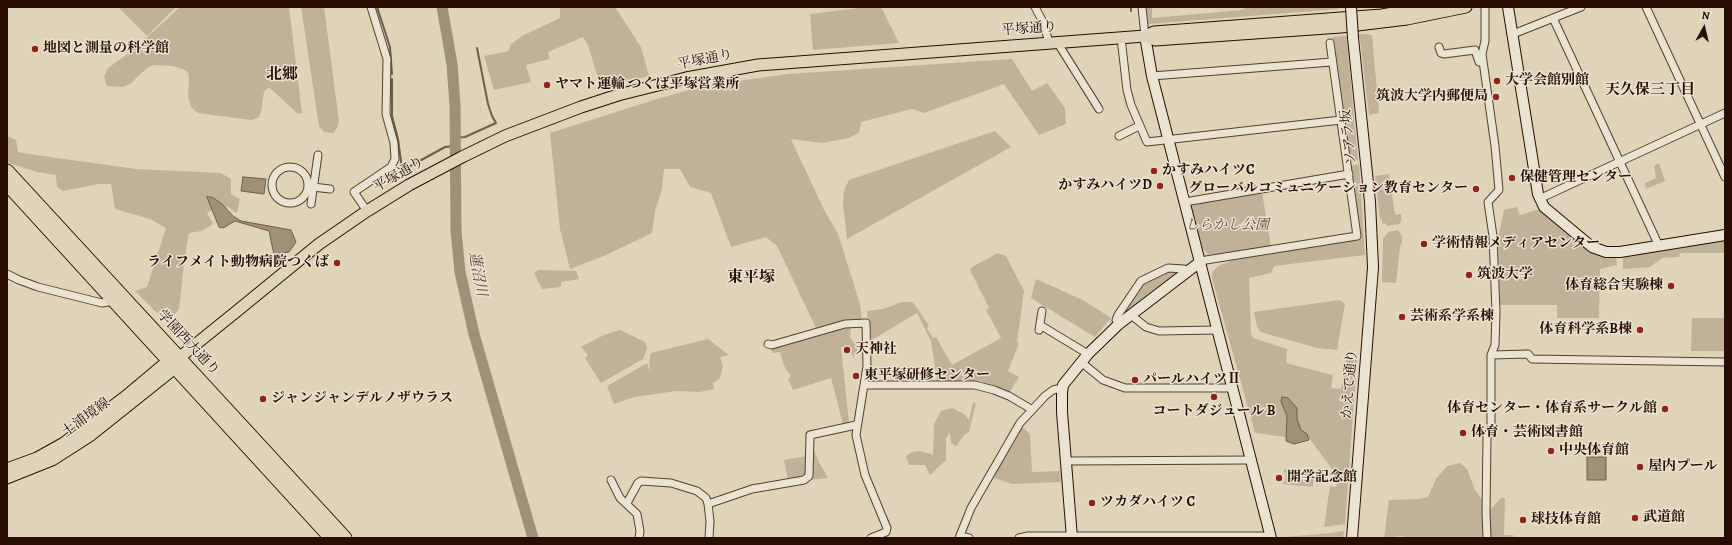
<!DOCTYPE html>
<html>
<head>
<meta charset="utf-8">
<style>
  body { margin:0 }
  #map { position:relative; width:1732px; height:545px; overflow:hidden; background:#ded4b8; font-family:Alegreya,serif }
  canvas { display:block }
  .frame { position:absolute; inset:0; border:8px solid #280d02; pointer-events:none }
  .north { position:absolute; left:1684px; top:8px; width:40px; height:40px; -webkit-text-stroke:3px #eae3d1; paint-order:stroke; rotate:8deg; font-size:11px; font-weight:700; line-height:16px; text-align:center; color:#280d02 }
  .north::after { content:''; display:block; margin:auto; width:14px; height:18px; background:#280d02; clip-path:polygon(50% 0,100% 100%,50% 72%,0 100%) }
</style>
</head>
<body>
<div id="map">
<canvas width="1732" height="545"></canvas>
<div class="frame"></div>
<div class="north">N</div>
</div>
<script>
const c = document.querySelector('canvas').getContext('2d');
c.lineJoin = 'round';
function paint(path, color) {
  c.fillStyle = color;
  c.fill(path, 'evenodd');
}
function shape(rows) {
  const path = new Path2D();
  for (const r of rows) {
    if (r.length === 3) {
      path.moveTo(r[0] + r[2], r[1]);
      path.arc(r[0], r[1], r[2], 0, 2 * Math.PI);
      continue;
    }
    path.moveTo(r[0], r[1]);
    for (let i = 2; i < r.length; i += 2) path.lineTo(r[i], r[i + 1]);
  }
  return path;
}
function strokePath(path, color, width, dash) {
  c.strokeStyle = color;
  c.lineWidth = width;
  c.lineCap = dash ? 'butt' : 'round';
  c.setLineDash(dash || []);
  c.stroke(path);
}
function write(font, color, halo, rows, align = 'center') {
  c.font = font + ' Alegreya,"Noto Serif JP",serif';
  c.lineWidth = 3;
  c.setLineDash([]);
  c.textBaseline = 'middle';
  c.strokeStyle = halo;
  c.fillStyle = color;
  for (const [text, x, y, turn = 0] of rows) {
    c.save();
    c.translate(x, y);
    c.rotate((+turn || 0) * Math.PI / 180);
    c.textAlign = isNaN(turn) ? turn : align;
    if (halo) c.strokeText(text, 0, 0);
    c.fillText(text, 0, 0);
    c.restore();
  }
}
const green = shape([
  [118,7,176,7,147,36],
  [180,7,289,7,302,113,298,114,270,88,268,88,264,92,261,112,258,118,251,120,198,113,191,107,188,97,189,78,188,73,185,70,173,66,154,65,147,68,130,84,123,87,107,86,104,77,108,68,132,51],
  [301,7,324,7,339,121,337,128,333,133,324,132,319,126],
  [560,7,615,7,641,47,649,76,601,88,588,45,583,37,548,52,550,59,526,65,531,82,494,90,484,56,509,51,510,45,522,36,560,18],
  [867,7,881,7,899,43,813,50,810,14],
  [1146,7,1152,7,1152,18,1242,10,1248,7,1337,7,1339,9,1148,24],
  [1366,34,1372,35,1379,113,1369,115,1360,38,1347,39,1358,161,1350,162,1332,37],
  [1012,59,1032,91,1047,83,1065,108,1066,124,1039,135,1004,84,924,113,912,109,861,122,859,133,849,138,822,143,791,139,824,210,838,234,860,304,862,321,842,322,816,328,777,246,766,237,731,247,711,193,690,187,680,169,664,169,662,189,655,211,652,233,606,255,570,269,560,229,550,133,657,99,692,89,730,82,788,74],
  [995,131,1011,147,847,239,843,204,844,190,849,180],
  [7,136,16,140,18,152,29,154,136,169,221,173,231,179,231,194,240,199,237,213,228,207,217,207,207,213,213,224,202,231,189,233,185,255,179,309,169,321,162,318,135,291,147,287,166,228,150,219,115,209,111,184,99,184,63,191,57,187,56,175,37,172,9,163,7,161],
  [1659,163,1665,181,1646,189,1645,183,1656,178,1654,166],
  [1359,164,1365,255,1274,266,1271,273,1249,278,1251,334,1253,338,1287,349,1286,363,1333,375,1331,388,1341,389,1346,360,1357,360,1345,524,1324,527,1330,486,1336,487,1338,477,1309,438,1301,431,1297,419,1297,408,1288,398,1281,402,1287,416,1286,437,1255,433,1212,278,1213,271,1220,265,1231,261,1232,258,1360,238,1351,166],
  [1389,174,1395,215,1401,214,1401,221,1399,224,1387,226,1385,223,1382,224,1382,220,1380,219,1375,176],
  [1262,192,1271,247,1209,255,1199,244,1189,206,1192,204],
  [1517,207,1520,215,1540,209,1616,258,1617,265,1600,269,1599,318,1557,318,1557,305,1500,305,1498,239,1504,210],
  [1398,230,1402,237,1402,243,1400,246,1396,283,1382,282,1383,239,1388,232],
  [1725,238,1725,253,1680,253,1679,257,1662,258,1650,267,1623,269,1623,255],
  [998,253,1006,256,1024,291,1017,342,1019,343,1008,371,1019,377,1009,393,980,381,937,380,931,341,917,313,870,341,867,311,883,309,902,302,912,302,915,305,929,326,927,328,933,338,936,337,952,365,1001,338,986,310,989,308,970,270,972,267],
  [538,270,576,271,579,279,561,282,561,287,542,289,534,273],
  [1180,270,1155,289,1119,317,1138,287,1157,273],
  [1036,279,1083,300,1111,318,1095,337,1031,298],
  [1340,300,1345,304,1337,350,1317,348,1260,332,1257,326,1254,312],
  [1692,318,1725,318,1725,351,1691,351],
  [851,326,850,338,857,346,857,351,853,358,850,346,841,347,849,423,843,424,831,378,793,390,788,379,791,376,784,366,780,352,773,353,770,348,779,344,841,327],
  [620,330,645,342,647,349,643,359,601,383,585,358,588,355,581,347,604,335],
  [708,339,729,355,720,357,723,366,720,378,713,383,714,389,700,392,675,391,656,394,634,397,614,404,607,386,647,363,651,373,649,363,651,353],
  [973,402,976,404,969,432,964,435,956,446,951,443,950,432,946,438,946,460,930,475,925,465,909,465,906,456,912,452,920,451,933,455,934,424,941,411,952,408,964,414,969,420],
  [1022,427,1030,434,1032,472,1060,471,1061,482,1012,484,992,477],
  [813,448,819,462,828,478,810,480],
  [807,456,807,476,788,480,784,460],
  [1460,463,1467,469,1475,490,1483,501,1485,538,1414,538,1401,536,1384,538,1389,500,1420,499,1428,497,1436,479,1447,466],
  [1284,469,1314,472,1313,487,1283,484,1283,482,1285,482,1286,473,1284,472],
  [1501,498,1505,498,1504,535,1513,535,1513,538,1489,538,1488,512],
  [1344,531,1343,538,1284,537,1332,533]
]);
const water = shape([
  [243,177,266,179,264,194,241,191,243,177],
  [207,197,212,197,222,204,233,216,241,221,291,230,296,242,289,252,274,255,269,231,235,221,223,228,219,227,207,197],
  [1282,397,1288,398,1297,408,1297,419,1301,430,1307,434,1309,440,1294,444,1286,441,1287,416,1281,402,1282,397],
  [1587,457,1606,457,1606,480,1587,480,1587,457]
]);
const stream = shape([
  [377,7,390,47,392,74],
  [1131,7,1131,11],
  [392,79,392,116,398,139,402,169,405,169,445,147,455,146],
  [455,138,465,137,496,123,492,116,488,104,477,48]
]);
const river = shape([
  [442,7,452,64,455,105,456,231,460,272,474,334,533,538]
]);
const street = shape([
  [1035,7,1044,24,1049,43],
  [1142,7,1145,36],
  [1485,7,1485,41,1482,54,1495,146,1499,190,1488,202,1493,236,1496,312,1495,345,1491,355,1491,429,1487,437,1486,513,1487,538],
  [1646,7,1725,177],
  [1553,18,1659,246],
  [1513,34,1581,7],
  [1121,38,1127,90,1131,105,1147,142,1341,120],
  [1057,42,1099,109],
  [1439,47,1441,53,1444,54,1475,50,1479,62],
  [1152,76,1332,62],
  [1119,136,1139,126],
  [290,185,18],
  [313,187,330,189],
  [1539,199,1725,113],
  [1185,202,1349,174],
  [311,204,318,155],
  [367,211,354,192,391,167,395,159,394,143,386,114,387,59,371,7],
  [1200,262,1206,260,1357,236,1330,43],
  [7,274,19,280,38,287,102,303,113,301],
  [1131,315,1146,327,1159,331,1217,330],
  [1119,324,1116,320,1118,315,1141,281,1168,268,1184,269,1186,272],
  [1040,325,1088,354],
  [1039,330,1042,311],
  [768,344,772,345,845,324,866,323,867,366,856,435,865,475,887,528,886,532,871,538],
  [1491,355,1528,354,1532,359,1725,362],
  [1081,362,1103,380,1125,388,1233,388],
  [865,385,975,385,994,390,1009,396,1031,409],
  [1067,461,1252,460],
  [611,480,620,498,637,514,640,531,639,538],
  [627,503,638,483,641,481,671,483,697,491,706,498,708,504,710,521,709,538],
  [708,504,752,489,804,480,809,476,810,435,856,425],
  [960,536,969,538],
  [959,538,971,508,1020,423,1045,396,1053,390,1062,388],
  [1019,538,1028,536,1271,536]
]);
const secondary = shape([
  [1508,7,1538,194,1544,207,1592,247,1606,252,1620,252,1725,235],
  [1145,36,1152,76,1271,538],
  [1072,538,1062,412,1062,393,1063,385,1088,354,1119,324,1200,262],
  [1352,538,1373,267,1370,202,1353,38]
]);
const primary = shape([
  [1145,36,1155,40,1341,27,1407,19,1466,7],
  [7,469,37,458,64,443,125,397,168,361,176,359],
  [7,478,52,460,91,435,175,368,180,357,237,311,319,244,367,211,409,185,462,157,505,136,581,107,618,95,686,78,758,65,1145,36,1154,32,1341,18,1382,15,1428,7]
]);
const highway = shape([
  [7,171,345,538],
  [7,184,331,538]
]);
const secondaryBridge = shape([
  [1351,7,1353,38]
]);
const markers = [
  [35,49,4,"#8f2418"],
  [1497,81,4,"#8f2418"],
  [547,85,4,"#8f2418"],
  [1496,97,4,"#8f2418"],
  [1154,171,4,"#8f2418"],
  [1512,178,4,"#8f2418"],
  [1160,186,4,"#8f2418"],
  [1476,189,4,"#8f2418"],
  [1424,244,4,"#8f2418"],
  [337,263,4,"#8f2418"],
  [1469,275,4,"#8f2418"],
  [1671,286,4,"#8f2418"],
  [1402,317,4,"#8f2418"],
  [1640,330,4,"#8f2418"],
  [847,350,4,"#8f2418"],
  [856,376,4,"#8f2418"],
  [1135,380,4,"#8f2418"],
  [1214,397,4,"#8f2418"],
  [263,399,4,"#8f2418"],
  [1665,409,4,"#8f2418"],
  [1463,433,4,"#8f2418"],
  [1551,451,4,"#8f2418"],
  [1640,467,4,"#8f2418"],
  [1279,478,4,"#8f2418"],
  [1092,503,4,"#8f2418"],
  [1635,518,4,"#8f2418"],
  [1523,520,4,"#8f2418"]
];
const streetNames = [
  ["平塚通り",1029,29,-4],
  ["平塚通り",705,60,-11],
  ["ソアラ坂",1349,137,-96],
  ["平塚通り",399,175,-30],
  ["学園西大通り",188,343,47],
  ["かえで通り",1350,384,-85],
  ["土浦境線",86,418,-36]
];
const poiNames = [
  ["地図と測量の科学館",43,49],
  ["大学会館別館",1505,81],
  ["ヤマト運輸 つくば平塚営業所",555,85],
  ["筑波大学内郵便局",1488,97,"right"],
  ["かすみハイツC",1162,171],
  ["保健管理センター",1520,178],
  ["かすみハイツD",1152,186,"right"],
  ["グローバルコミュニケーション教育センター",1468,189,"right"],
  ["学術情報メディアセンター",1432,244],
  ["ライフメイト動物病院つくば",329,263,"right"],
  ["筑波大学",1477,275],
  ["体育総合実験棟",1663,286,"right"],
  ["芸術系学系棟",1410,317],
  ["体育科学系B棟",1632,330,"right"],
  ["天神社",855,350],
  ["東平塚研修センター",864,376],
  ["パールハイツⅡ",1143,380],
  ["ジャンジャンデルノザウラス",271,399],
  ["体育センター・体育系サークル館",1657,409,"right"],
  ["コートダジュール B",1214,412,"center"],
  ["体育・芸術図書館",1471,433],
  ["中央体育館",1559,451],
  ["屋内プール",1648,467],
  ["開学記念館",1287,478],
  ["ツカダハイツ C",1100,503],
  ["武道館",1643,518],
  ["球技体育館",1531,520]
];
const parkNames = [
  ["しらかし公園",1227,226]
];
const neighbourhoodNames = [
  ["天久保三丁目",1650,90]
];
const waterNames = [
  ["蓮沼川",477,274,80]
];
const quarterNames = [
  ["北郷",282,75],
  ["東平塚",751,278]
];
paint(green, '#bfb299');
paint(water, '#a0907a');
strokePath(water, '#705c4a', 1);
strokePath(stream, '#705c4a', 2);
strokePath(river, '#a0907a', 11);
strokePath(street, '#563f30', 9);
strokePath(secondary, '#280d02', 12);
strokePath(primary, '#280d02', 13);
strokePath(highway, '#280d02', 15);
strokePath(street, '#eae3d1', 7);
strokePath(secondary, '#eae3d1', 10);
strokePath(primary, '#ded4b8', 11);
strokePath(highway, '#ded4b8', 13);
strokePath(secondaryBridge, '#280d02', 12, []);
strokePath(secondaryBridge, '#eae3d1', 10);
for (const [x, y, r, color] of markers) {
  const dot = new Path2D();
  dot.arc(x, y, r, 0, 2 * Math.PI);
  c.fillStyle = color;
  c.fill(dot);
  strokePath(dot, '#eae3d1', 1.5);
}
write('14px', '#280d02', '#eae3d1', streetNames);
write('bold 14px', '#280d02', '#eae3d1', poiNames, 'left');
write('italic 14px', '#5d4737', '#eae3d1', parkNames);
write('bold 15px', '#280d02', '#eae3d1', neighbourhoodNames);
write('italic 15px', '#5e4838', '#eae3d1', waterNames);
write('bold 16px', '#280d02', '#eae3d1', quarterNames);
</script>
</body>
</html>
